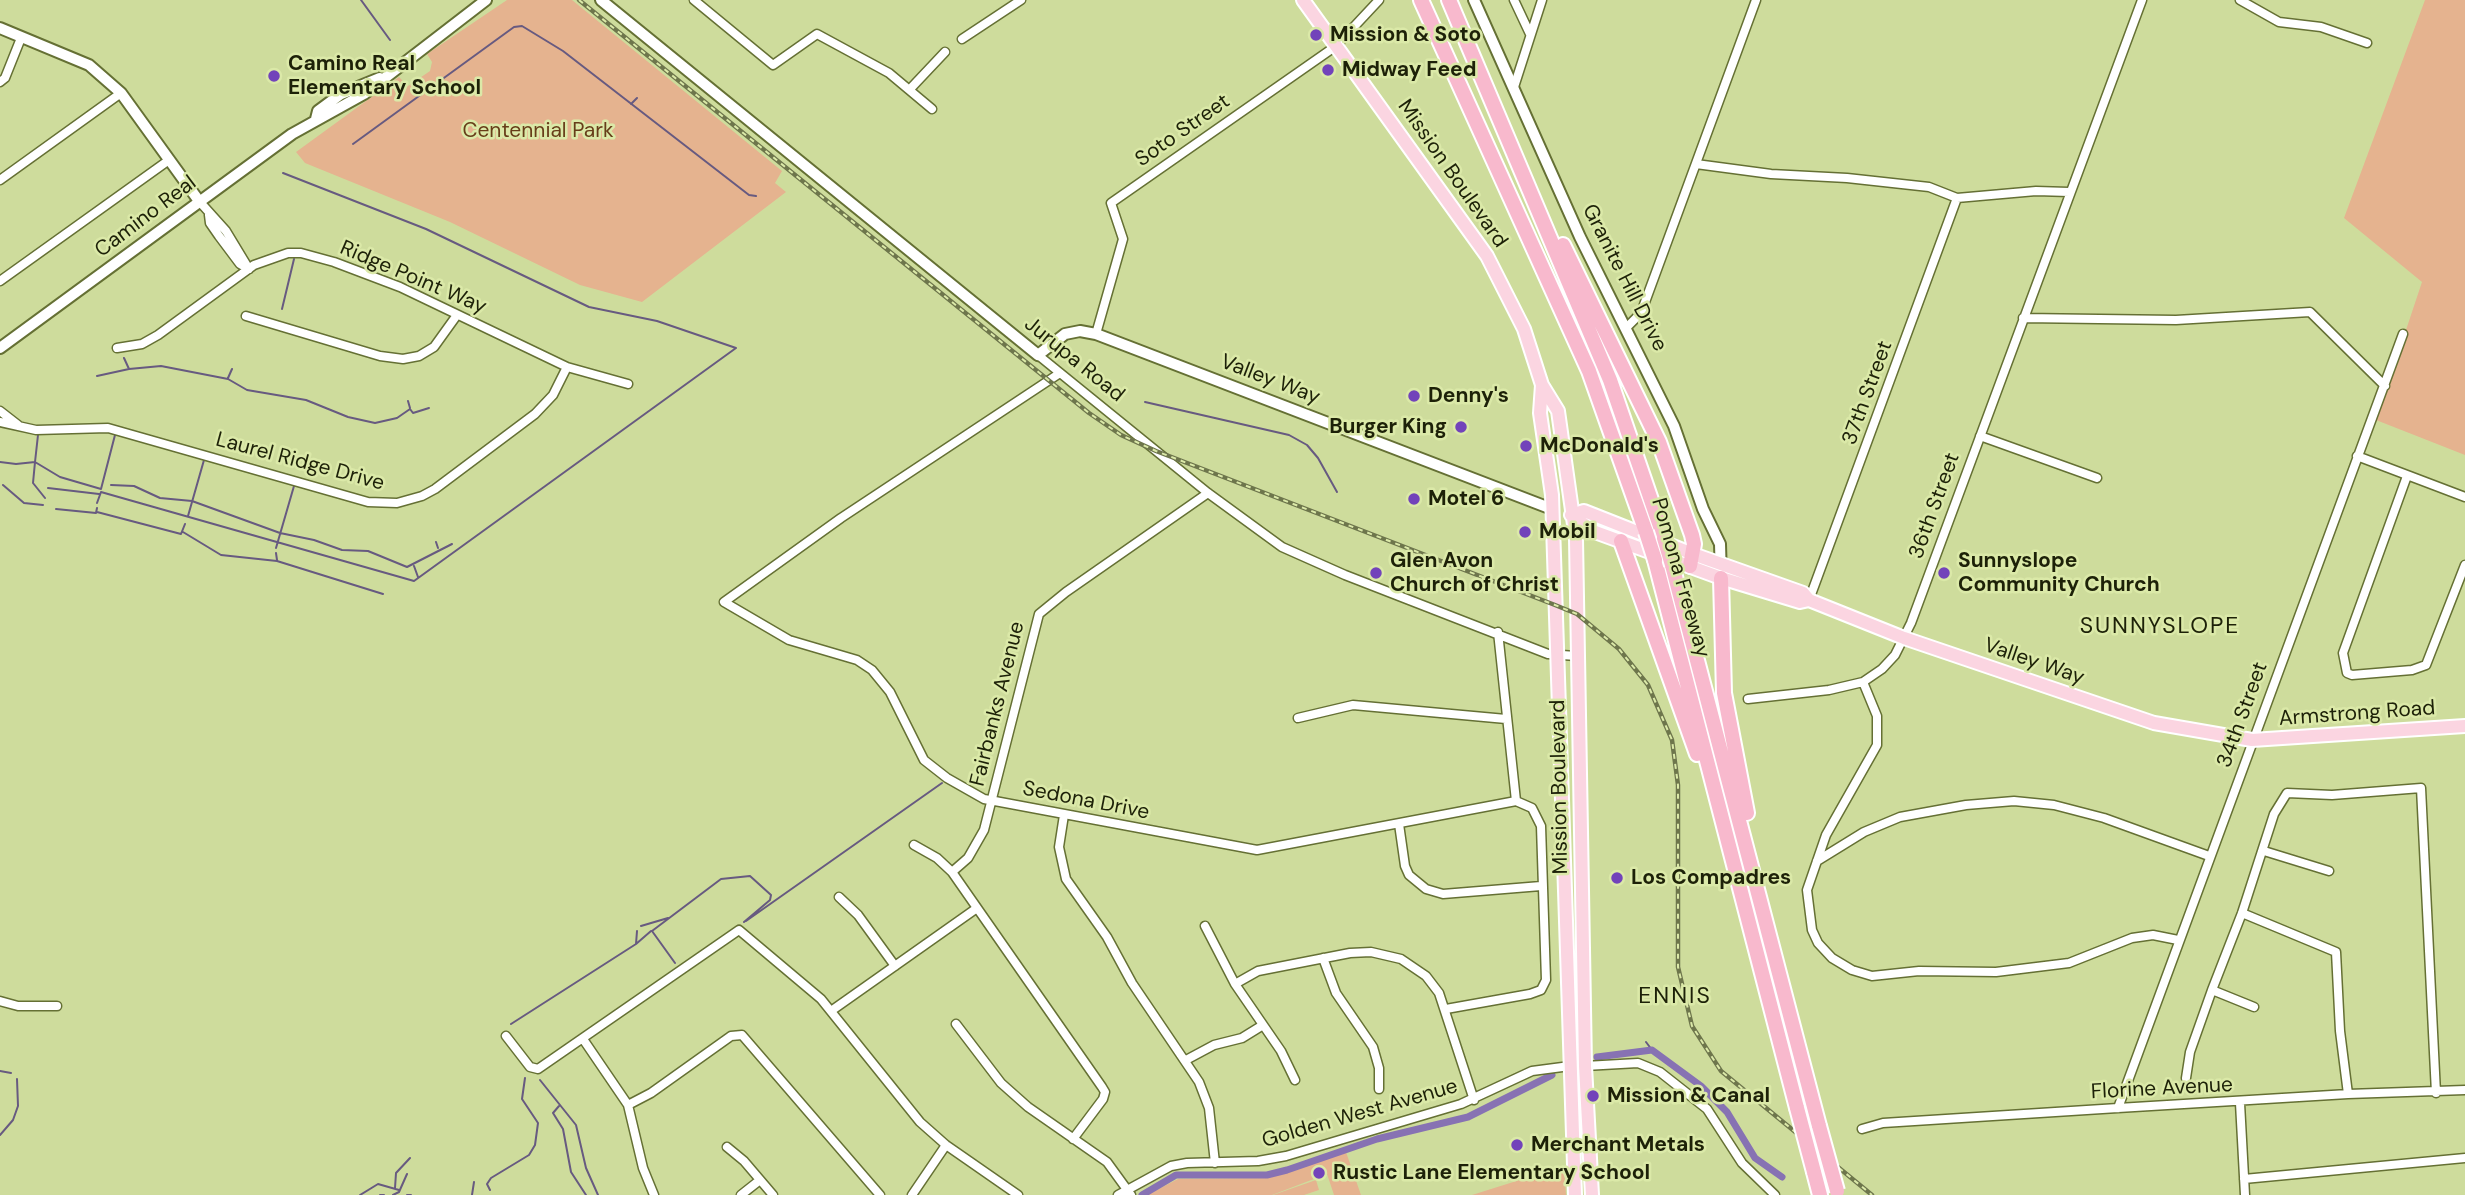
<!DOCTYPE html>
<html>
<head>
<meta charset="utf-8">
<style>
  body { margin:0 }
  canvas { display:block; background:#cedc9c }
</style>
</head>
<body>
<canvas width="2465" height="1195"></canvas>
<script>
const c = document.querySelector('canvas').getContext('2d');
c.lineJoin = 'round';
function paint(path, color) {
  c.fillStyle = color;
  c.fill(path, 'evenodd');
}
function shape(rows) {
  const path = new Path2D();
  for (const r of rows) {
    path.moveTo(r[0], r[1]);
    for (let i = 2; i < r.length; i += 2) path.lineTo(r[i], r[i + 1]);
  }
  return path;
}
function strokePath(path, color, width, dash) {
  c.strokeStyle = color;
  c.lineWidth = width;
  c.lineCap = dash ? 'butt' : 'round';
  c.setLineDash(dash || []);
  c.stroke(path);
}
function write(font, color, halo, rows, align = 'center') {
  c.font = font + ' "DM Sans",sans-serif';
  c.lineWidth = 5;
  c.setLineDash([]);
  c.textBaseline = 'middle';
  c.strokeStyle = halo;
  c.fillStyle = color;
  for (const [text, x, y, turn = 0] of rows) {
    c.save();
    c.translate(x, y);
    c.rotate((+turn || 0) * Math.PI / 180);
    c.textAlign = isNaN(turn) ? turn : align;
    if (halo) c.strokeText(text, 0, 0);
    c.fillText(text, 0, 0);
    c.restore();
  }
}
const green = shape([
  [507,0,572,0,782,171,775,183,786,192,642,302,580,285,450,222,305,163,296,152,399,77,408,86,430,71,432,62,427,54],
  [2425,0,2465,0,2465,455,2376,420,2422,282,2344,218],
  [1346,1152,1361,1195,1334,1195,1327,1174,1272,1195,1147,1195,1178,1179,1269,1178],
  [1564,1166,1566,1195,1472,1195],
  [1316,1180,1319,1190,1304,1195,1273,1195]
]);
const stream = shape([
  [361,0,390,40],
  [631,104,637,98],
  [353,144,514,27,522,26,563,51,749,195,756,196],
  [282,309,294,259],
  [129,369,161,366,228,379,247,390,306,400,348,417,375,423,397,418,410,409,413,413,429,408],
  [97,376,129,369,124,358],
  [228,378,232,369],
  [408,401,410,408],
  [1145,402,1289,435,1307,445,1318,458,1337,492],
  [0,462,16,464,35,462,38,435],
  [3,485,24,503,43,505],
  [111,485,134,486,160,498,192,501,280,533,314,540,342,550,368,551,407,567,452,544],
  [48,488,99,494],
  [45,498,33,483,35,462,60,477,101,489,115,435],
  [97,503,101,492,414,581,736,348,657,321,589,307,426,229,283,173],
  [56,509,96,513,97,508],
  [97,512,181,534,185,524],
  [188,516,204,460],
  [183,532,221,555,277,561,383,594],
  [436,542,438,548],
  [276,548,294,486],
  [276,553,277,560],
  [414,566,418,577],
  [746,921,942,783],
  [641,926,668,918],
  [636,944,637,931],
  [675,963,652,931,721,879,750,876,771,895,770,900,744,922],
  [511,1024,636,944,651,931],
  [1646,1042,1652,1050],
  [0,1071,11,1073],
  [540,1080,576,1125,586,1168,598,1195],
  [559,1106,553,1113,563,1129,571,1172,586,1195],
  [0,1135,13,1120,18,1106,17,1079],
  [395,1188,396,1173,410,1158],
  [490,1190,487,1184,491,1178,529,1155,535,1145,538,1123,522,1099,525,1078],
  [360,1195,378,1184,399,1190],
  [380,1195,384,1195],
  [393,1195,399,1192,407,1174],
  [407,1195,411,1195],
  [472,1195,474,1182]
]);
const canal = shape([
  [1597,1057,1652,1050,1701,1086,1727,1112,1755,1158,1782,1177],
  [1142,1195,1176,1175,1267,1175,1287,1170,1377,1139,1468,1117,1552,1075]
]);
const street = shape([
  [694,0,773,65,817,34,889,73,932,109],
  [1514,0,1530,34],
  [2240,0,2279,22,2321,27,2367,43],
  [962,39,1021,0],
  [0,82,5,78,21,38],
  [1514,87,1542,0],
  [911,88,945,52],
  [1696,164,1771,174,1847,178,1929,187,1957,198,2036,191,2069,192],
  [0,180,121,93],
  [199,201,226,231,249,269],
  [209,215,210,223,219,236,240,264,249,269],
  [0,281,169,160],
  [246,316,380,356,403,359,419,356,434,347,457,315],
  [2023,318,2176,320,2310,312,2385,386],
  [1626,328,1641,313,1756,0],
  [1096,334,1123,239,1111,203,1336,46,1379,0],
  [117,348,142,344,158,335,254,265,288,253,301,253,334,262,400,287,567,367,628,384],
  [1038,355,1208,493,1282,547,1345,575,1548,654,1576,656],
  [1060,373,841,518,724,602,789,640,857,660,872,670,890,692,924,760,947,778,984,799,1257,850,1516,801],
  [0,411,18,425],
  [0,422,36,430,108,428,368,502,397,503,422,496,435,489,535,414,553,395,567,367],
  [1980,436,2097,478],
  [2357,456,2465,497],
  [2407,476,2343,653,2347,673,2352,675,2412,670,2426,665,2465,565],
  [1809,600,1957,198],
  [1863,682,1877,716,1877,745,1826,835,1807,890,1812,930,1818,943,1832,958,1852,970,1872,976,1919,971,1996,972,2069,963,2132,938,2153,935,2178,940],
  [1748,699,1829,690,1863,682,1882,669,1895,655,1911,623,2142,0],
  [1298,718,1353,705,1506,719],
  [1064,815,1059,847,1066,879,1107,937,1132,983,1199,1082,1209,1108,1215,1163],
  [1399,824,1405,866,1409,875,1426,889,1443,894,1541,886],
  [914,845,937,858,952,872,1102,1087,1105,1092,1103,1099,1073,1139],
  [2264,851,2329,871],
  [1817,861,1864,832,1900,817,1966,805,2014,801,2054,805,2104,818,2209,856],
  [952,872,968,858,984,830,1039,614,1066,592,1208,493],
  [839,897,858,915,895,966],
  [2242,913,2336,952,2340,1031,2348,1094],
  [1205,926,1235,984,1281,1051,1295,1080],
  [1323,958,1336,993,1373,1047,1379,1068,1379,1089],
  [1235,984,1258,971,1350,953,1371,952,1401,959,1426,976,1439,993,1474,1100],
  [2212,990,2254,1007],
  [0,1001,18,1006,57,1006],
  [1446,1009,1530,994,1541,990,1546,980,1541,826,1532,808,1516,801,1498,632],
  [831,1011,977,908],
  [956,1024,1001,1083,1028,1107,1107,1162,1131,1195],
  [506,1036,530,1067,538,1069,739,930,821,999,920,1122,946,1145,1018,1195],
  [583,1039,628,1105,643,1168,654,1195],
  [1186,1060,1214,1045,1242,1038,1263,1025],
  [1585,1066,1638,1063,1660,1072,1707,1109,1742,1163,1775,1195],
  [2186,1078,2190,1052,2212,990,2242,913,2274,814,2287,793,2332,795,2421,788,2436,1093],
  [2240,1103,2245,1195],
  [628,1105,651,1093,731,1036,742,1035,880,1195],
  [2118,1108,2403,334],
  [1862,1129,1883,1123,2118,1108,2348,1094,2465,1090],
  [727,1147,744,1161,773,1195],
  [2244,1179,2465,1158],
  [741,1195,760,1180],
  [912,1195,946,1145],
  [1118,1195,1171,1166,1187,1163,1258,1161,1286,1156,1461,1104,1532,1071,1570,1066]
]);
const secondary = shape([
  [601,0,1038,355,1065,334,1080,331,1096,334,1552,509],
  [1474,0,1580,237,1674,426,1703,509,1720,544,1721,578],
  [0,28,89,65,121,93,199,201],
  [316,119,318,111,341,94,380,78],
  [0,348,292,134,364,94,486,0]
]);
const primary = shape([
  [1303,0,1487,256,1524,329,1542,385,1558,411,1576,539,1585,1066,1592,1195],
  [1542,385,1540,413,1552,495,1575,1195],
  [1571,515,1584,511,1693,554,1803,593,1809,600,1904,638,2154,723,2252,740,2465,726],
  [1572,516,1595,532,1721,578,1800,602,1809,600]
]);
const highway = shape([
  [1421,0,1589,371,1646,532],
  [1449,0,1610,380,1664,538],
  [1563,245,1659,442,1692,535,1694,544,1690,566],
  [1621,541,1697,754],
  [1655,560,1797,1108],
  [1672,565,1819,1126],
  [1721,578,1724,693,1747,813],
  [1814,1172,1820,1195]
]);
const rail = shape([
  [579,0,1089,413,1121,435,1156,451,1555,605,1577,614,1619,649,1648,685,1672,740,1678,785,1678,967,1692,1026,1721,1071,1872,1195]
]);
const highwayBridge = shape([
  [1646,532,1655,560],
  [1664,538,1672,565],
  [1797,1108,1814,1172],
  [1819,1126,1837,1191]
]);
const markers = [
  [1316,35,7,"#7243ba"],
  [1328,70,7,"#7243ba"],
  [274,76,7,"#7243ba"],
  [1414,396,7,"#7243ba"],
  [1461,427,7,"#7243ba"],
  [1526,446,7,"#7243ba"],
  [1414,499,7,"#7243ba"],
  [1525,532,7,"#7243ba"],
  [1376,573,7,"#7243ba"],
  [1944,573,7,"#7243ba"],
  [1617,878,7,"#7243ba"],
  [1593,1096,7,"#7243ba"],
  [1517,1145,7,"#7243ba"],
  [1319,1173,7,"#7243ba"]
];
const poiNames = [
  ["Mission & Soto",1330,35],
  ["Camino Real",288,64],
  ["Elementary School",288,88],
  ["Midway Feed",1342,70],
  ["Denny's",1428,396],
  ["Burger King",1447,427,"right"],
  ["McDonald's",1540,446],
  ["Motel 6",1428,499],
  ["Mobil",1539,532],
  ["Glen Avon",1390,561],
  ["Church of Christ",1390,585],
  ["Sunnyslope",1958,561],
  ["Community Church",1958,585],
  ["Los Compadres",1631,878],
  ["Mission & Canal",1607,1096],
  ["Merchant Metals",1531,1145],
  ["Rustic Lane Elementary School",1333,1173]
];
const parkNames = [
  ["Centennial Park",538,131]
];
const streetNames = [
  ["Soto Street",1183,131,-35],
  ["Mission Boulevard",1452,174,55],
  ["Camino Real",146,217,-37],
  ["Ridge Point Way",413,278,23],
  ["Granite Hill Drive",1624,278,63],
  ["Jurupa Road",1074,360,39],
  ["Valley Way",1270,380,21],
  ["37th Street",1868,393,-70],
  ["Laurel Ridge Drive",300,462,15],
  ["36th Street",1935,506,-70],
  ["Pomona Freeway",1680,578,74],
  ["Valley Way",2034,662,19],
  ["Fairbanks Avenue",998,704,-76],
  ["Armstrong Road",2357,714,-4],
  ["34th Street",2243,715,-70],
  ["Mission Boulevard",1560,787,-91],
  ["Sedona Drive",1086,801,11],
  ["Florine Avenue",2162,1089,-3],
  ["Golden West Avenue",1360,1114,-16]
];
const neighbourhoodNames = [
  ["SUNNYSLOPE",2160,627],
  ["ENNIS",1675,997]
];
paint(green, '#e5b38f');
strokePath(stream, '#675a80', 2);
strokePath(canal, '#8772b3', 7);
strokePath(street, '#657034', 11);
strokePath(secondary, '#657034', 14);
strokePath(primary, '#fff', 16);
strokePath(highway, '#fff', 18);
strokePath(street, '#fff', 8);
strokePath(secondary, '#fff', 10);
strokePath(primary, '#fbd5e1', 12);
strokePath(highway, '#f8b9cd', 14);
strokePath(rail, '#6e764c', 4.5);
strokePath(rail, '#dbe9a8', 2, [5]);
strokePath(highwayBridge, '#fff', 18, []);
strokePath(highwayBridge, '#f8b9cd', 14);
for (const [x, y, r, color] of markers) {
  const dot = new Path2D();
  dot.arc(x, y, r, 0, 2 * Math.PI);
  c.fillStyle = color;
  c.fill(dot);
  strokePath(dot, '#dbe9a8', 2.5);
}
write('bold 21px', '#1d2108', '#dbe9a8', poiNames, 'left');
write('21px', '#673d19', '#dbe9a8', parkNames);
write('21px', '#1d2108', '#dbe9a8', streetNames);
c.letterSpacing = '2px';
write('23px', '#1d2108', '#dbe9a8', neighbourhoodNames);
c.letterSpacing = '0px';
</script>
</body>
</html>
